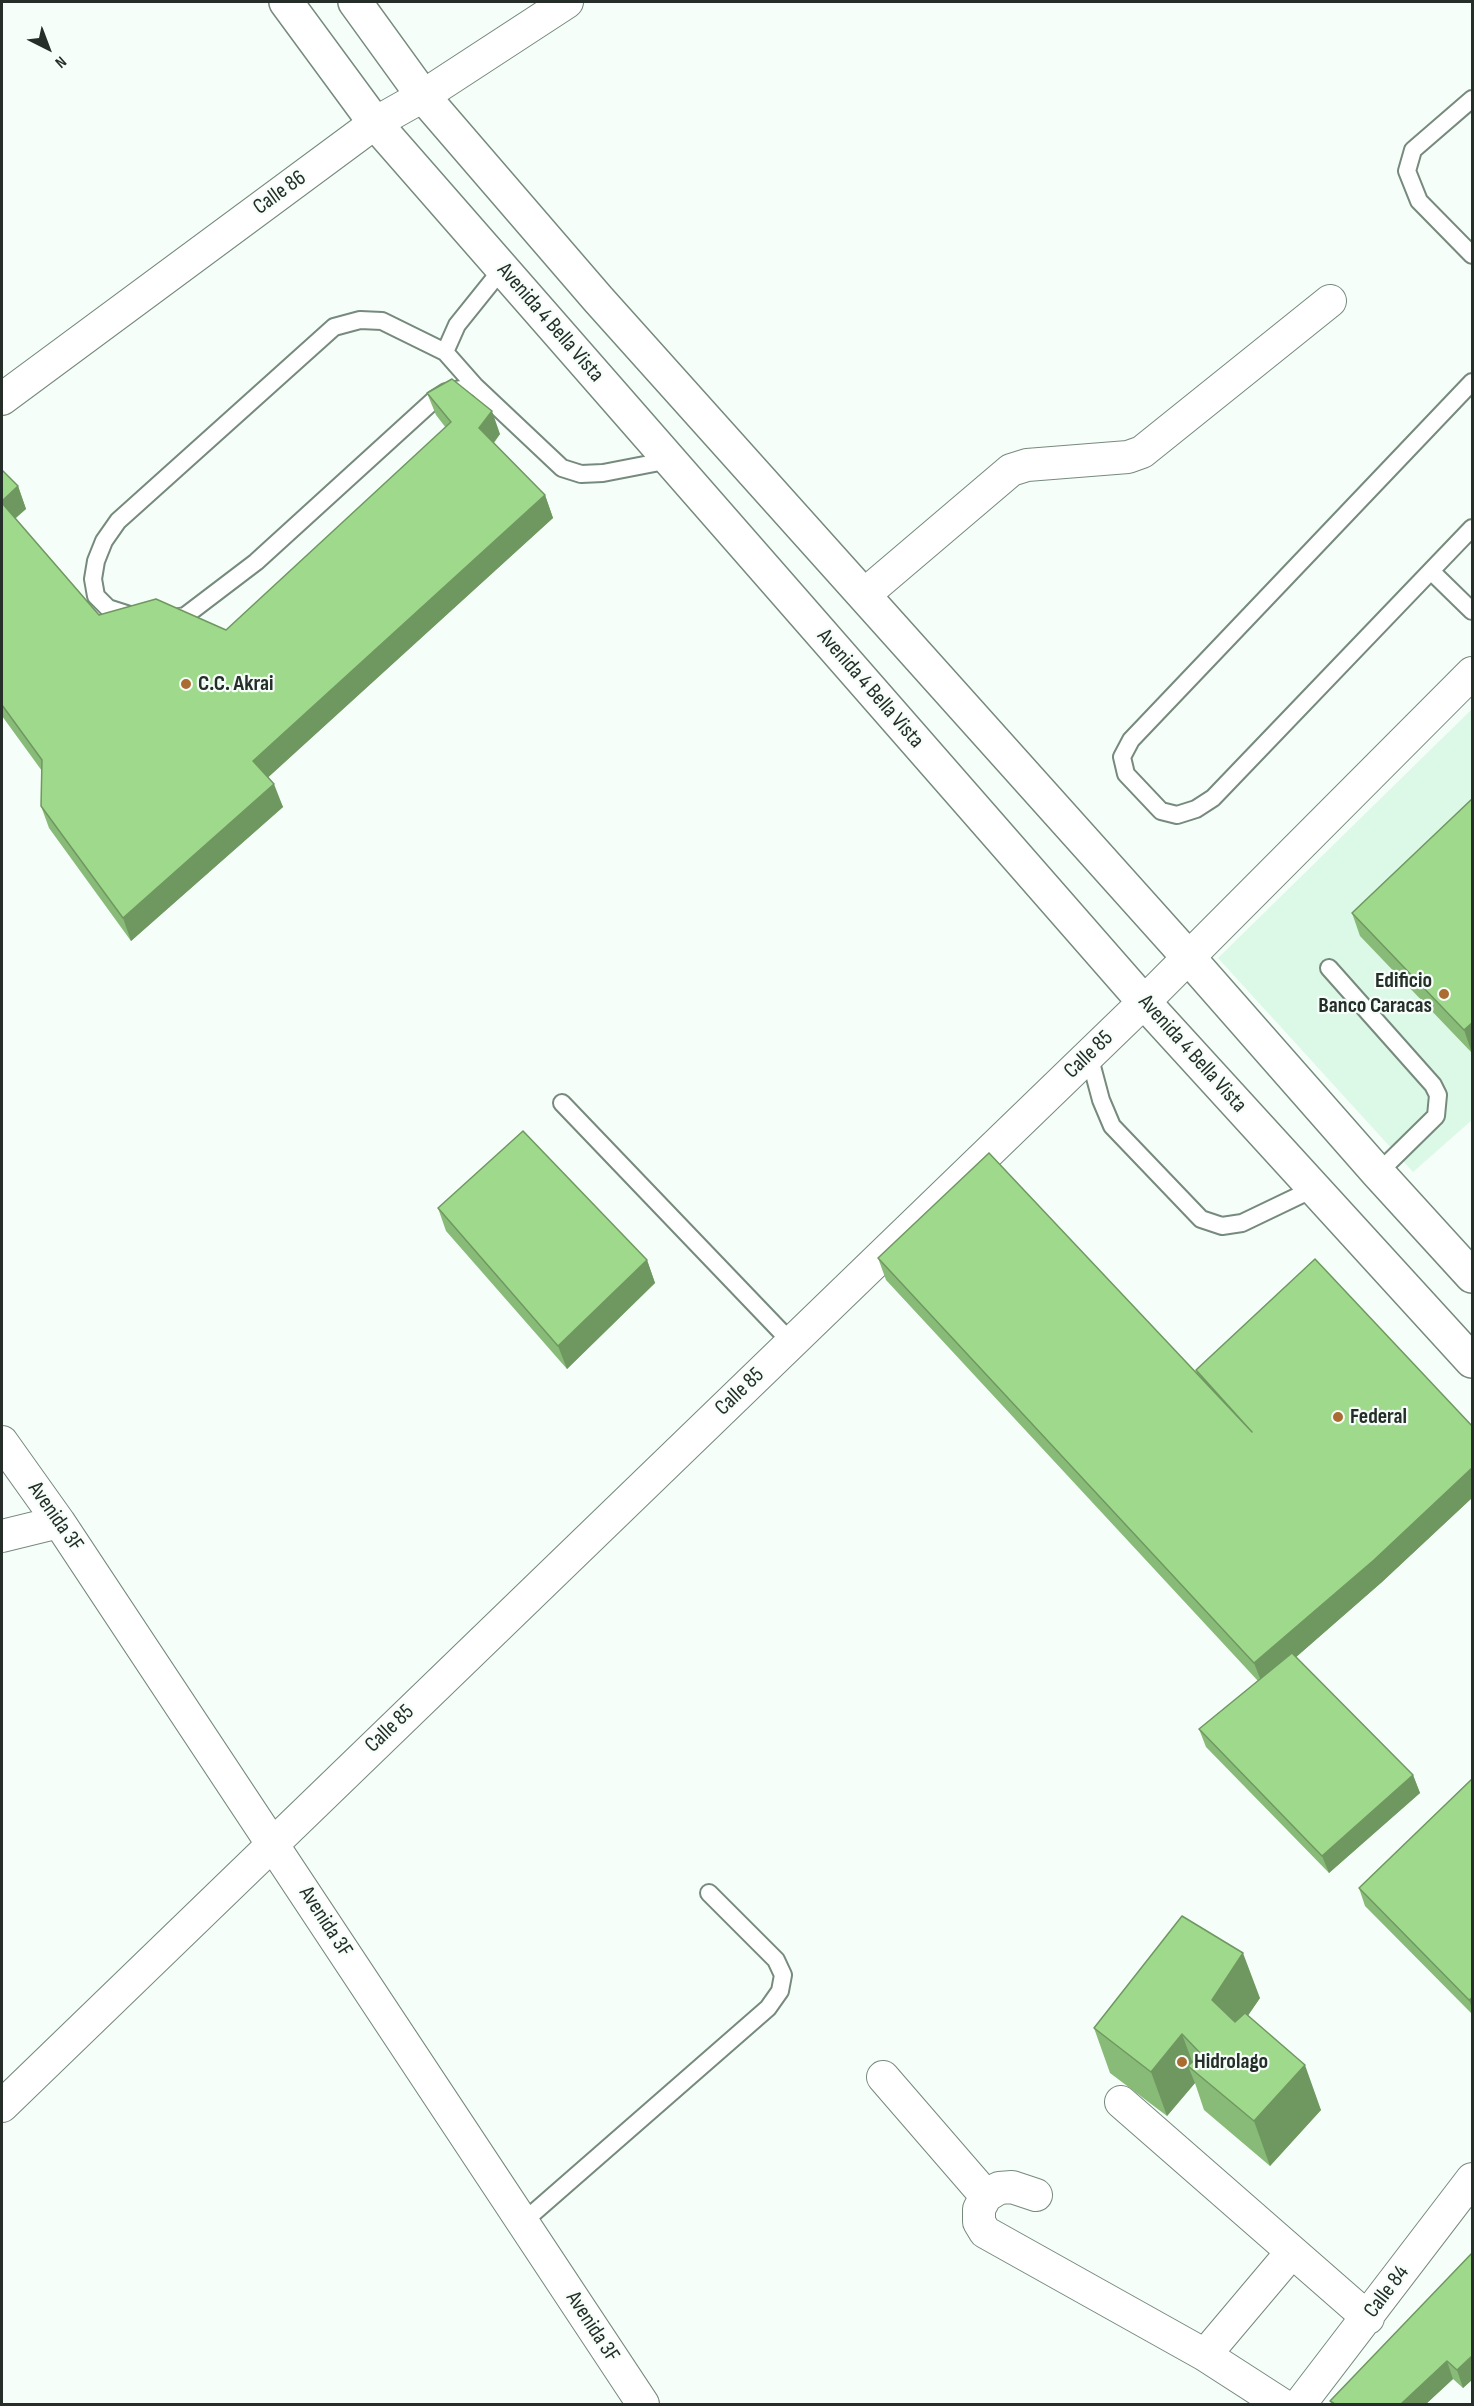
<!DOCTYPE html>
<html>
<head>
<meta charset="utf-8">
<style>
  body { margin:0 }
  #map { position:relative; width:1474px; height:2406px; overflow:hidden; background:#f6fef9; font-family:"Sofia Sans Condensed",sans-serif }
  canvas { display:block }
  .frame { position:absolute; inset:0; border:3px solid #262e29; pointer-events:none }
  .north { position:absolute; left:18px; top:18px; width:60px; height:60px; -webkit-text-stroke:4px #f6fef9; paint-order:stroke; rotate:138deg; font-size:16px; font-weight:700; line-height:24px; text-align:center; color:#262e29 }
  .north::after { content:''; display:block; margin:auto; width:21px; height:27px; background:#262e29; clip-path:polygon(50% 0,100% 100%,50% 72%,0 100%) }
</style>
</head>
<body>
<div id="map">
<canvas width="1474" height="2406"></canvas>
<div class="frame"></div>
<div class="north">N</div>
</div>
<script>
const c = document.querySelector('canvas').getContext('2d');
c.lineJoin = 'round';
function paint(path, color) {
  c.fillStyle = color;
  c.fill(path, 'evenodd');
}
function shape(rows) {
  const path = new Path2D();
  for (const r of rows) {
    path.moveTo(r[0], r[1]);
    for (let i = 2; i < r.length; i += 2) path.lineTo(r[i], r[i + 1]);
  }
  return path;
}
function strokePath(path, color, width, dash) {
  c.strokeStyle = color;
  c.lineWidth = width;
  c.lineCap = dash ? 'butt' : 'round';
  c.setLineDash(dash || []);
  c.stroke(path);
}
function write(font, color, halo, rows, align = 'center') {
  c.font = font + ' "Sofia Sans Condensed",sans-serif';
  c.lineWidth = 4.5;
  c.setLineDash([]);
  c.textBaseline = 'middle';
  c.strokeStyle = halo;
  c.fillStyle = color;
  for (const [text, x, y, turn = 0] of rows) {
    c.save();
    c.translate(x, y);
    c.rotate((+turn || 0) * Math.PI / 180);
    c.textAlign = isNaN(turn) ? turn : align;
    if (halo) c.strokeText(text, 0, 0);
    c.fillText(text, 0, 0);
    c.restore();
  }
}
const built = shape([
  [1472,709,1472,1120,1413,1172,1218,958]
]);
const lane = shape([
  [1472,99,1413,150,1407,171,1419,201,1472,255],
  [445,352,475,386],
  [1472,382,1131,740,1122,757,1126,774,1161,811,1177,815,1196,809,1213,798,1472,528],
  [1431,571,1472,611],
  [136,617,108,608,96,596,93,579,96,561,104,541,118,521,334,327,360,320,382,321,445,352,457,325,502,269],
  [167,619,185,616,256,562,435,399,446,392,475,386,562,468,581,474,603,473,670,460],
  [1329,968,1433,1085,1438,1095,1436,1116,1378,1173],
  [1089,1055,1101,1100,1112,1126,1201,1219,1222,1226,1242,1223,1315,1188],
  [562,1103,791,1342],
  [523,2222,768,2008,780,1991,783,1975,776,1960,709,1893]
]);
const street = shape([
  [2,399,375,123,423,96,567,2],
  [864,595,1011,470,1027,465,1128,457,1142,452,1330,301],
  [2,1442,59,1522,643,2404],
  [2,1536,59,1522],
  [883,2077,986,2196],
  [1121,2102,1368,2318],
  [2,2106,1144,1002,1472,673],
  [1036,2195,1012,2187,999,2188,986,2196,979,2209,979,2222,985,2232,1205,2355,1281,2404],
  [1205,2355,1291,2253],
  [1300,2404,1472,2179]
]);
const secondary = shape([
  [286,2,375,123,1144,1002,1472,1361],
  [355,2,423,96,598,299,1189,958,1378,1173,1472,1276]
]);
const wall = shape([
  [427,393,500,434,494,443,545,495,553,518,268,777,283,807,131,941,49,828,41,806,42,771,2,716,2,470,18,486,26,509,15,519,99,615,226,630,446,428,436,415],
  [1473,798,1472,1053,1360,936,1352,913],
  [438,1208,647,1260,655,1283,567,1369,446,1231],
  [878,1258,1197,1373,1196,1370,1473,1427,1473,1497,1382,1582,1296,1657,1413,1775,1420,1793,1329,1873,1206,1747,1199,1729,1258,1681,886,1280],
  [1473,1778,1473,2015,1365,1906,1359,1888],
  [1260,1998,1248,2015,1321,2110,1270,2166,1204,2110,1195,2083,1167,2116,1110,2073,1094,2028],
  [1473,2252,1473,2379,1463,2388,1453,2379,1426,2404,1332,2404,1330,2401]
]);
const shadedWall = shape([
  [492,411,500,434,487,451,479,428],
  [18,486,26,509,8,524,2,505,2,501],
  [545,495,553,518,262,783,253,761],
  [274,784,283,807,131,941,123,918],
  [1473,1022,1473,1052,1472,1053,1464,1030],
  [647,1260,655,1283,567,1369,558,1346],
  [1473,1467,1473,1497,1382,1582,1263,1686,1254,1663],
  [1413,1775,1420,1793,1329,1873,1322,1856],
  [1243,1953,1260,1998,1228,2045,1212,2000],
  [1473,1997,1473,2011,1469,2000],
  [1182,2034,1196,2072,1188,2066,1195,2083,1167,2116,1151,2072],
  [1305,2065,1321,2110,1270,2166,1254,2121],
  [1473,2355,1473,2379,1463,2388,1457,2370],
  [1447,2361,1453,2379,1426,2404,1401,2404]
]);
const building = shape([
  [452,379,492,411,479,428,545,495,253,761,274,784,123,918,41,806,42,760,2,705,2,503,99,615,156,599,226,630,451,422,427,393,452,379],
  [2,470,18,486,2,501,2,470],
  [1473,798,1473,1022,1464,1030,1352,913,1473,798],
  [523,1131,647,1260,558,1346,438,1208,523,1131],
  [989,1153,1252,1432,1196,1370,1315,1259,1473,1427,1473,1467,1374,1560,1254,1663,878,1258,989,1153],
  [1292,1653,1413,1775,1322,1856,1199,1729,1292,1653],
  [1473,1778,1473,1997,1469,2000,1359,1888,1473,1778],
  [1182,1916,1243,1953,1212,2000,1235,2022,1245,2013,1305,2065,1254,2121,1188,2066,1201,2054,1182,2034,1151,2072,1094,2028,1182,1916],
  [1473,2252,1473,2355,1457,2370,1447,2361,1401,2404,1335,2404,1330,2401,1473,2252]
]);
const markers = [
  [186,684,6,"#aa6c31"],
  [1444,994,6,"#aa6c31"],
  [1338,1417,6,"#aa6c31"],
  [1182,2062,6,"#aa6c31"]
];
const streetNames = [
  ["Calle 86",280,193,-36],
  ["Avenida 4 Bella Vista",550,323,49],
  ["Avenida 4 Bella Vista",870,689,49],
  ["Avenida 4 Bella Vista",1192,1054,48],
  ["Calle 85",1089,1055,-44],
  ["Calle 85",740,1392,-44],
  ["Avenida 3F",55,1517,55],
  ["Calle 85",390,1729,-44],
  ["Avenida 3F",325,1922,57],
  ["Calle 84",1387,2292,-53],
  ["Avenida 3F",592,2327,57]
];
const poiNames = [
  ["C.C. Akrai",198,684],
  ["Edificio",1432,981,"right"],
  ["Banco Caracas",1432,1006,"right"],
  ["Federal",1350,1417],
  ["Hidrolago",1194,2062]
];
paint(built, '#dcf8e6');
strokePath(lane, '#768a7d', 20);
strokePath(street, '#768a7d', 34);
strokePath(secondary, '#768a7d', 36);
strokePath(lane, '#fff', 16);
strokePath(street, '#fff', 32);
strokePath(secondary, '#fff', 33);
paint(wall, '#89bb78');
paint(shadedWall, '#6f9861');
paint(building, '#9fd98b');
strokePath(building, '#6f9861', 1.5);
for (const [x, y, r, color] of markers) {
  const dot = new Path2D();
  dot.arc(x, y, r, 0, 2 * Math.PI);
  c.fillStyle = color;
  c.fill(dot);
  strokePath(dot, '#f6fef9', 2);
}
write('22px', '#262e29', '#f6fef9', streetNames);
write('bold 22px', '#262e29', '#f6fef9', poiNames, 'left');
</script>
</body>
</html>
